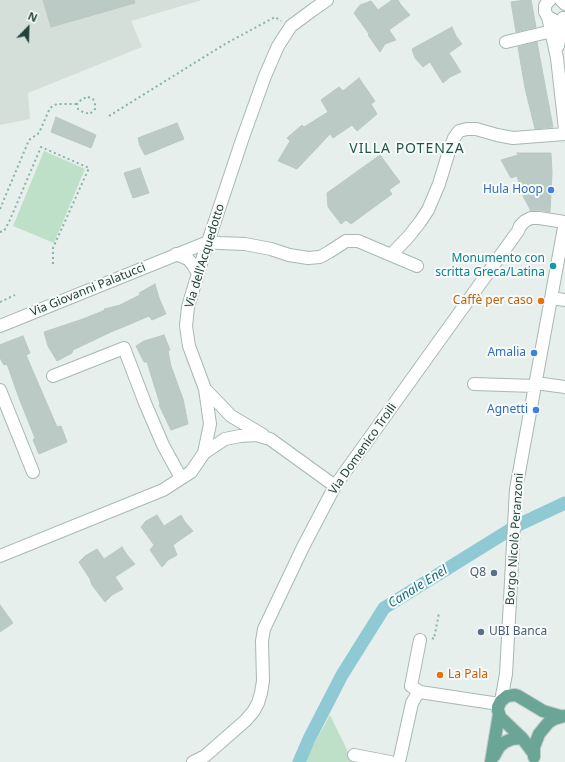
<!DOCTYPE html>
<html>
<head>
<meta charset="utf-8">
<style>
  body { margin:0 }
  #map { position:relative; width:565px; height:762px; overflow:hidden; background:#e6efeb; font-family:"Noto Sans",sans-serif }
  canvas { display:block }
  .north { position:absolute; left:8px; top:8px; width:40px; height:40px; -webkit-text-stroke:3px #f7fbf9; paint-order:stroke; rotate:23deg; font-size:11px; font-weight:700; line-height:16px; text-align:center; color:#24423a }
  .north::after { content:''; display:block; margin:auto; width:14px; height:18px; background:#24423a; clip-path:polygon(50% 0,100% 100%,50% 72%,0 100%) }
</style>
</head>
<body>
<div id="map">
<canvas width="565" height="762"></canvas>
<div class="north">N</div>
</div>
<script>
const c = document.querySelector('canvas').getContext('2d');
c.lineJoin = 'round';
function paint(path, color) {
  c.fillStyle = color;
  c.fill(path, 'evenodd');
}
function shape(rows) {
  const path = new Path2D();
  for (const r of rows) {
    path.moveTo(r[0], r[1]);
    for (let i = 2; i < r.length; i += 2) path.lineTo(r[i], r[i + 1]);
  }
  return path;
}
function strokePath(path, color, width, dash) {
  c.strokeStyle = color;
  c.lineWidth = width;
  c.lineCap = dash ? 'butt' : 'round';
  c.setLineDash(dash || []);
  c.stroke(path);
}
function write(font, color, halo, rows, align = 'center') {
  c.font = font + ' "Noto Sans",sans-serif';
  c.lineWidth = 4;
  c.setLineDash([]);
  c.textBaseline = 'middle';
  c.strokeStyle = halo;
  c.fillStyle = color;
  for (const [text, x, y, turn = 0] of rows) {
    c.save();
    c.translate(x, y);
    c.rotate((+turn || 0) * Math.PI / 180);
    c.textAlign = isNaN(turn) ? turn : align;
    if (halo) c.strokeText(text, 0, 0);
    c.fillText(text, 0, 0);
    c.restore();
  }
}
const built = shape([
  [0,0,202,0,131,21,142,47,28,93,30,119,0,125]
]);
const green = shape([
  [44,151,85,169,54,243,13,226],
  [330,715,353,762,304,762]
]);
const canal = shape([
  [299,762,309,739,342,675,384,608,516,526,565,503]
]);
const building = shape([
  [43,0,134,0,135,3,51,27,43,0],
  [392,0,398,0,401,5,410,15,389,30,396,40,385,44,380,52,368,35,369,34,354,13,360,5,371,1,378,10,392,0],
  [526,0,531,0,536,27,516,32,511,2,526,0],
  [452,27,456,36,462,44,449,53,461,72,450,77,443,83,430,62,423,67,415,58,412,49,452,27],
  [537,42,545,85,553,127,535,129,525,88,518,47,537,42],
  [359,78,375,101,371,104,377,114,357,131,352,125,333,138,330,134,297,169,278,161,290,141,287,138,302,125,304,127,328,112,321,100,339,87,343,91,359,78],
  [56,117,96,135,91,148,51,132,56,117],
  [177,123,184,139,145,155,140,146,138,138,177,123],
  [517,153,551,153,552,173,550,212,539,210,530,211,530,209,524,198,517,176,511,178,501,160,518,155,517,153],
  [380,155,400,182,389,190,392,194,351,224,346,220,341,224,328,207,327,193,380,155],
  [140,168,149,193,133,198,124,173,140,168],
  [155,284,159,298,166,314,152,320,149,316,128,325,113,331,73,350,72,353,57,361,48,346,44,332,83,319,105,310,104,309,120,305,140,295,139,293,155,284],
  [164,335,170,350,168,351,171,366,183,399,188,424,171,430,159,405,160,404,147,362,144,362,136,346,144,341,164,335],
  [23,336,30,353,26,355,57,427,61,426,67,442,39,454,33,440,35,438,19,398,7,364,4,365,0,358,0,345,7,342,23,336],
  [157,515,164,526,181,515,185,522,193,531,173,545,177,555,168,560,162,567,150,550,154,545,141,527,146,521,157,515],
  [122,547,127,555,135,564,115,577,123,589,112,595,105,602,92,585,90,579,79,562,85,556,97,549,104,559,122,547],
  [0,605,13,623,0,632,0,605]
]);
const path = shape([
  [88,97,93,99,95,104,95,109,90,114,83,112,78,109,77,104,82,99,88,97],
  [109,116,225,44,275,17,281,21],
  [0,209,29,140,39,133,50,108,57,104,77,104],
  [0,232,4,231,9,222,41,147,89,168,53,248,53,264],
  [0,302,15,295],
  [432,638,434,639,439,613]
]);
const minor = shape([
  [550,0,547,3,545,6,545,12,548,17,554,20],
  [561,0,565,4],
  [548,17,557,58,565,129],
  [506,42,552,31],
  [558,46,563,18],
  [176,254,188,259,193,265,198,273],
  [391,255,417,266],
  [551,298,565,300],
  [0,326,208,242,220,243,245,244,271,249,289,255,308,258,320,257,329,252,346,241,358,241,391,255,409,236,420,222,428,210,439,184,450,148,454,138,459,131,467,129,476,129,497,135,513,138,565,134],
  [53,376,124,348,145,403,163,445,181,478],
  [536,383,565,387],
  [474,384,535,386],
  [205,389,231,416,263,435],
  [0,390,33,472],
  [204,453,225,439,240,436,256,435,270,439,335,486],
  [0,556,163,490,191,472,204,453,210,424,205,389,189,346,186,326,188,307,202,260,242,140,265,76,278,46,291,26,314,9,327,0],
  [420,640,411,686,420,692],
  [501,701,506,674,516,489,565,222],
  [354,755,390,762],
  [193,762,205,756,245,721,253,712,258,703,261,693,263,681,262,641,264,629,303,547,335,486,518,231,520,226,525,221,531,218,539,218,565,222],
  [399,762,412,703,416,696,420,692,499,704]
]);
const major = shape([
  [534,754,522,738,500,717,498,710,498,707,501,701,507,696,515,695,518,696,543,711,560,716],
  [494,756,499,747,505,742,512,739,522,738],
  [534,757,534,747,539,734,548,723,554,719,564,716],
  [491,762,499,714]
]);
const markers = [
  [551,190,4,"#3f7fe0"],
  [553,266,4,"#0f9aa8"],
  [541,301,4,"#e8710a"],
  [534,353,4,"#3f7fe0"],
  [536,410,4,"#3f7fe0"],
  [494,573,4,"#5c6f8a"],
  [481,632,4,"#5c6f8a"],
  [440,675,4,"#e8710a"]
];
const shopNames = [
  ["Hula Hoop",543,190],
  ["Amalia",526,353],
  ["Agnetti",528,410]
];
const streetNames = [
  ["Via dell'Acquedotto",205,256,-73],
  ["Via Giovanni Palatucci",88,290,-22],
  ["Via Domenico Troili",363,449,-55],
  ["Borgo Nicolò Peranzoni",515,539,-86]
];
const cultureNames = [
  ["Monumento con",545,259],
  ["scritta Greca/Latina",545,273]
];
const foodNames = [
  ["Caffè per caso",533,301],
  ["La Pala",448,675,"left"]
];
const serviceNames = [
  ["Q8",486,573],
  ["UBI Banca",489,632,"left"]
];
const waterNames = [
  ["Canale Enel",418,587,-32]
];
const quarterNames = [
  ["VILLA POTENZA",407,149]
];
paint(built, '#d4dfda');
paint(green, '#bfe0c8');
strokePath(canal, '#8ec9d4', 13);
paint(building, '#bbcac4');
strokePath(building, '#b8c9c2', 1);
strokePath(minor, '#a8b8b2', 14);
strokePath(major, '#c2cac8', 14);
strokePath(path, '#86b3a5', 2, [2, 3]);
strokePath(minor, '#fff', 12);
strokePath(major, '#6aa596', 12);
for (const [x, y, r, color] of markers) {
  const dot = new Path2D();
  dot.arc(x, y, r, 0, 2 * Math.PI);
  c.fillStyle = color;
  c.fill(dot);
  strokePath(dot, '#f7fbf9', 1.5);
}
write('12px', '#366cbe', '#f7fbf9', shopNames, 'right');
write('12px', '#24423a', '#f7fbf9', streetNames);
write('12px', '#0d838f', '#f7fbf9', cultureNames, 'right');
write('12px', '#c56008', '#f7fbf9', foodNames, 'right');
write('12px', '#4e5e75', '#f7fbf9', serviceNames, 'right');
write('italic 13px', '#1c6f80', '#f7fbf9', waterNames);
c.letterSpacing = '1px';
write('14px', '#1f5548', '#f7fbf9', quarterNames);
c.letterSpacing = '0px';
</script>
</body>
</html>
